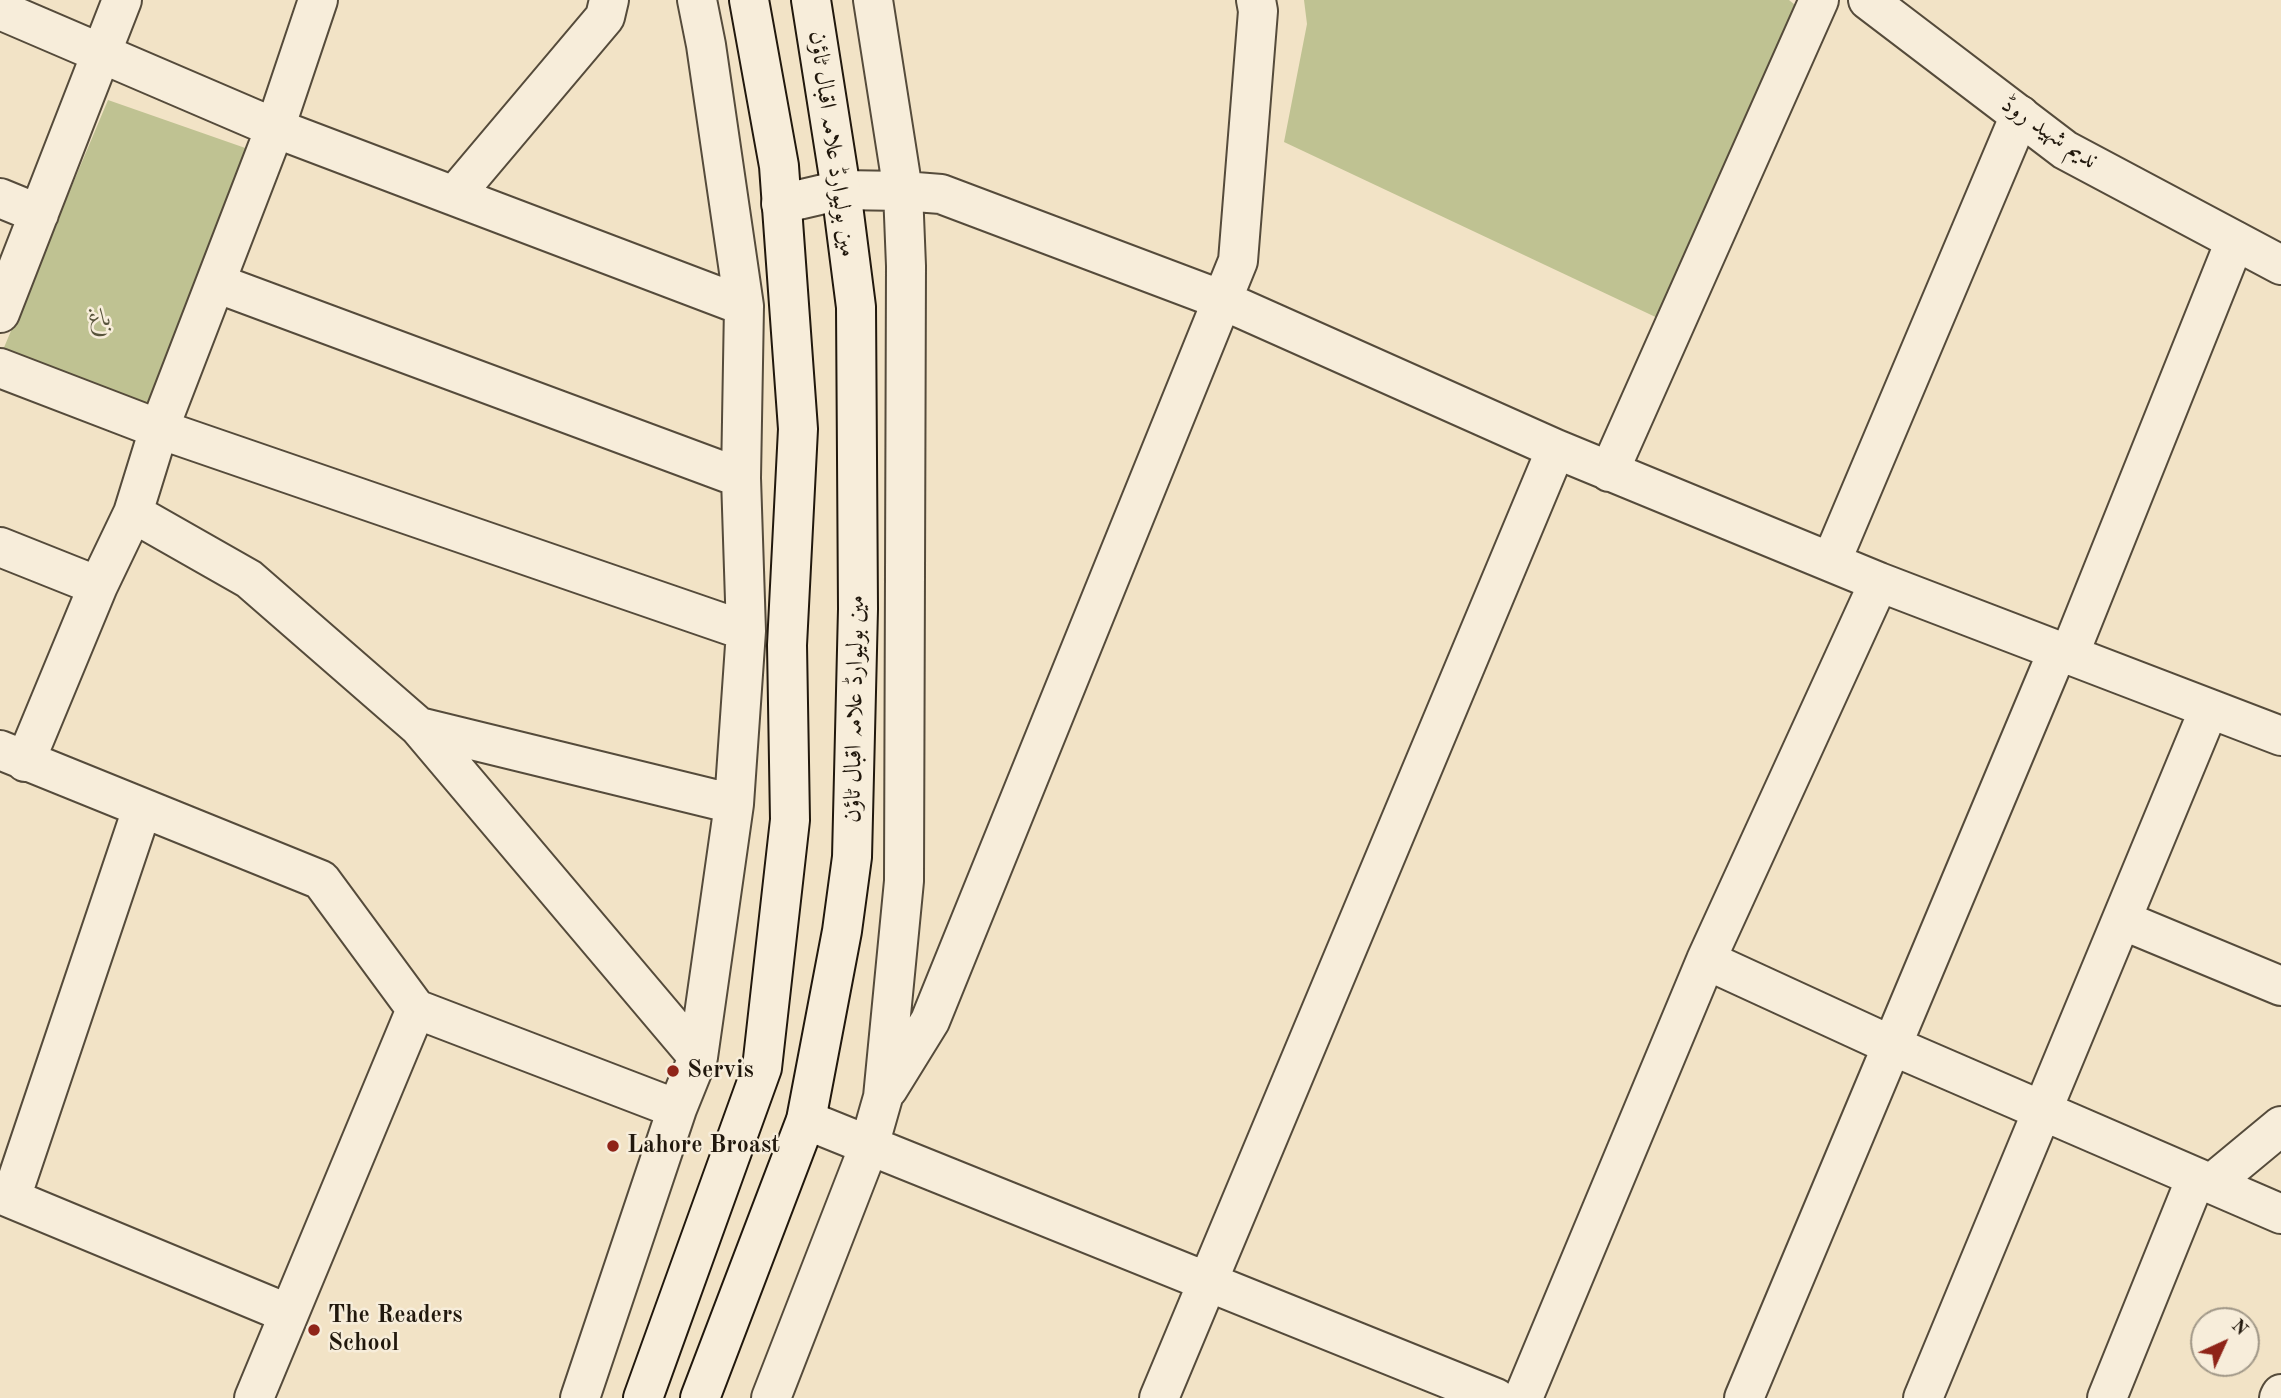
<!DOCTYPE html>
<html>
<head>
<meta charset="utf-8">
<style>
  body { margin:0 }
  #map { position:relative; width:2281px; height:1398px; overflow:hidden; background:#f2e3c6; font-family:"Old Standard TT",serif }
  canvas { display:block }
  .north { position:absolute; left:2190px; top:1307px; width:70px; height:70px; box-sizing:border-box; background:#f7edda; border:2px solid #a19888; border-radius:50%; rotate:45deg; font-size:19px; font-weight:700; line-height:28px; text-align:center; color:#21180d }
  .north::after { content:''; display:block; margin:auto; width:24px; height:32px; background:#8f2418; clip-path:polygon(50% 0,100% 100%,50% 72%,0 100%) }
</style>
</head>
<body>
<div id="map">
<canvas width="2281" height="1398"></canvas>
<div class="north">N</div>
</div>
<script>
const c = document.querySelector('canvas').getContext('2d');
c.lineJoin = 'round';
function paint(path, color) {
  c.fillStyle = color;
  c.fill(path, 'evenodd');
}
function shape(rows) {
  const path = new Path2D();
  for (const r of rows) {
    path.moveTo(r[0], r[1]);
    for (let i = 2; i < r.length; i += 2) path.lineTo(r[i], r[i + 1]);
  }
  return path;
}
function strokePath(path, color, width, dash) {
  c.strokeStyle = color;
  c.lineWidth = width;
  c.lineCap = dash ? 'butt' : 'round';
  c.setLineDash(dash || []);
  c.stroke(path);
}
function write(font, color, halo, rows, align = 'center') {
  c.font = font + ' "Old Standard TT",Amiri,serif';
  c.lineWidth = 5;
  c.setLineDash([]);
  c.textBaseline = 'middle';
  c.strokeStyle = halo;
  c.fillStyle = color;
  for (const [text, x, y, turn = 0] of rows) {
    c.save();
    c.translate(x, y);
    c.rotate((+turn || 0) * Math.PI / 180);
    c.textAlign = isNaN(turn) ? turn : align;
    if (halo) c.strokeText(text, 0, 0);
    c.fillText(text, 0, 0);
    c.restore();
  }
}
const green = shape([
  [1304,0,1789,0,1816,22,1664,321,1284,142,1307,24],
  [108,100,251,150,142,422,0,357]
]);
const minor = shape([
  [318,0,275,128,159,429,133,513,249,579,419,727,734,804],
  [0,10,275,128,744,306],
  [454,196,605,17,609,0],
  [0,198,39,214],
  [781,204,841,190,903,191,941,194,1222,300,1556,449,1879,582,2281,736],
  [216,283,741,478],
  [0,313,122,0],
  [0,368,159,429,746,631],
  [1609,472,1819,0],
  [0,547,98,586],
  [1831,562,2020,115],
  [2069,655,2235,241],
  [419,727,698,1057],
  [0,750,321,880,416,1009,677,1109],
  [25,762,98,586,133,513],
  [2122,920,2281,986],
  [1706,960,1893,1046,2281,1214],
  [888,1089,930,1021,1238,261,1258,11,1256,0],
  [806,1120,1496,1398],
  [2211,1184,2281,1126],
  [0,1194,289,1314],
  [11,1198,142,809],
  [254,1398,416,1009],
  [580,1398,677,1109,698,1057,734,804,746,631,741,478,744,306,706,45,697,0],
  [771,1398,869,1146,883,1097,904,881,906,266,903,191,873,0],
  [1159,1398,1556,449],
  [1523,1398,1706,960,1879,582],
  [1744,1398,2058,650],
  [1923,1398,2209,709],
  [2107,1398,2196,1178],
  [2279,1398,2281,1394]
]);
const tertiary = shape([
  [1868,0,2065,150,2281,265]
]);
const secondary = shape([
  [643,1398,762,1068,790,820,787,645,798,429,779,166,749,0],
  [700,1398,806,1120,842,931,852,857,858,609,856,307,841,190,811,0]
]);
const markers = [
  [673,1071,7,"#8f2418"],
  [613,1146,7,"#8f2418"],
  [314,1330,7,"#8f2418"]
];
const streetNames = [
  ["ندیم شہید روڈ",2049,133,34],
  ["مین بولیوارڈ علامہ اقبال ٹاؤن",832,144,82],
  ["مین بولیوارڈ علامہ اقبال ٹاؤن",855,709,-89]
];
const parkNames = [
  ["باغ",100,319]
];
const poiNames = [
  ["Servis",687,1071],
  ["Lahore Broast",627,1146],
  ["The Readers",328,1316],
  ["School",328,1344]
];
paint(green, '#bfc292');
strokePath(minor, '#554b3b', 42);
strokePath(tertiary, '#554b3b', 42);
strokePath(secondary, '#21180d', 42);
strokePath(minor, '#f7edda', 38);
strokePath(tertiary, '#f7edda', 38);
strokePath(secondary, '#f7edda', 38);
for (const [x, y, r, color] of markers) {
  const dot = new Path2D();
  dot.arc(x, y, r, 0, 2 * Math.PI);
  c.fillStyle = color;
  c.fill(dot);
  strokePath(dot, '#f7edda', 2.5);
}
write('24px', '#21180d', '#f7edda', streetNames);
write('italic 24px', '#58543c', '#f7edda', parkNames);
write('bold 24px', '#21180d', '#f7edda', poiNames, 'left');
</script>
</body>
</html>
